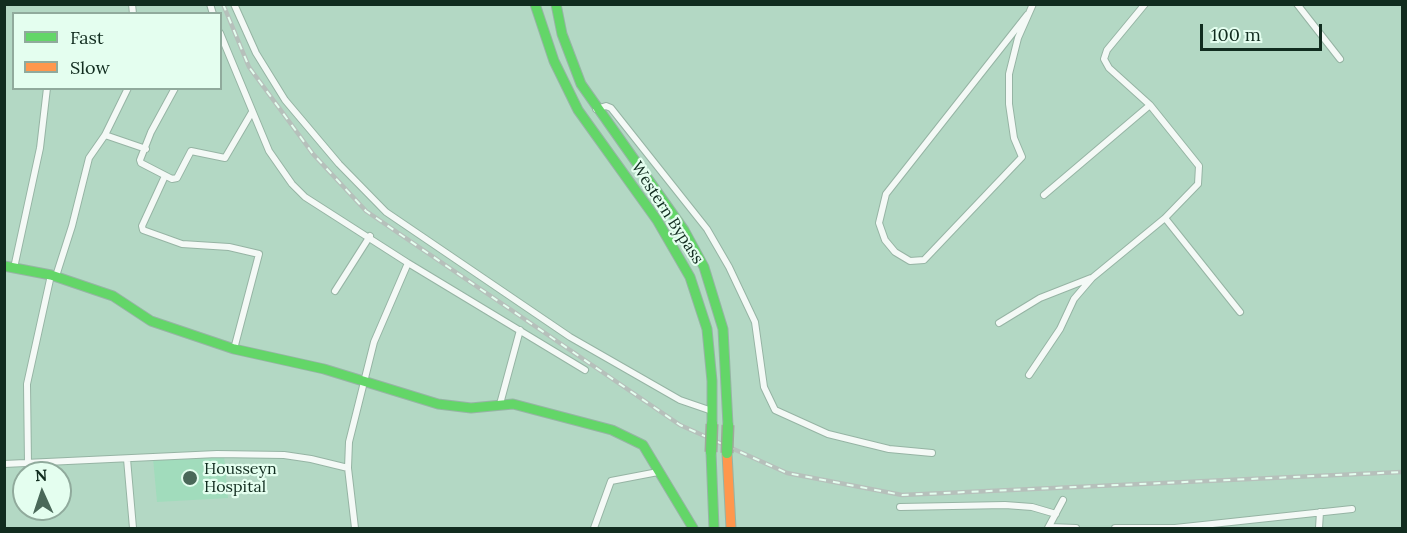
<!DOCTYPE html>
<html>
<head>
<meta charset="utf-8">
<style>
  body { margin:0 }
  #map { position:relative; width:1407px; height:533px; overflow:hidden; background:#b3d8c4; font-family:Lora,serif }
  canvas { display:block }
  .frame { position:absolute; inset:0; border:6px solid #112c1f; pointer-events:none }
  .legend { position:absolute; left:12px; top:12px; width:210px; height:78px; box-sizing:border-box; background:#e4feef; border:2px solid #90aa9c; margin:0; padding:8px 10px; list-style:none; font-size:18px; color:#112c1f }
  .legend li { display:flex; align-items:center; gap:12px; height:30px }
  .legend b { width:30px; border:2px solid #90aa9c }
  .north { position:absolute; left:12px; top:461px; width:60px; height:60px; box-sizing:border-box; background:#e4feef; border:2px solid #90aa9c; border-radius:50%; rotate:357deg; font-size:16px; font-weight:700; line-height:24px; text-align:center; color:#112c1f }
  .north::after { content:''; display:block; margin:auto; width:21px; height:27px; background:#4a6859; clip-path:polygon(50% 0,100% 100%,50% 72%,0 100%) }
  .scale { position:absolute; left:1200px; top:24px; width:122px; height:27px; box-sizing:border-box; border:3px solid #112c1f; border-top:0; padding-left:8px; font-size:18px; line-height:21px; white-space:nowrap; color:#112c1f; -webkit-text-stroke:4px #e4feef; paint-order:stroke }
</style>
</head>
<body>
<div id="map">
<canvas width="1407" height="533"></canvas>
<div class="frame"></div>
<ul class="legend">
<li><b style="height:8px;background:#63d668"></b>Fast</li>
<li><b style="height:8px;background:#ff974d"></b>Slow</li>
</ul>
<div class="north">N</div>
<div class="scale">100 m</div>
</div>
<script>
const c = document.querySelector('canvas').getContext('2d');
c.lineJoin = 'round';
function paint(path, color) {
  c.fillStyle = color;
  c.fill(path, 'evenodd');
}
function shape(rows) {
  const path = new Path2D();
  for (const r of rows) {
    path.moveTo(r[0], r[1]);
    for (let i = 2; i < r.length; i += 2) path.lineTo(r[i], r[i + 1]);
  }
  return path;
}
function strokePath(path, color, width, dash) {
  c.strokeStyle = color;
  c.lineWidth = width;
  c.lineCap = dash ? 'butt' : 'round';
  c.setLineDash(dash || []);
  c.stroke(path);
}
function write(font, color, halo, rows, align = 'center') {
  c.font = font + ' Lora,serif';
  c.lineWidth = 4.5;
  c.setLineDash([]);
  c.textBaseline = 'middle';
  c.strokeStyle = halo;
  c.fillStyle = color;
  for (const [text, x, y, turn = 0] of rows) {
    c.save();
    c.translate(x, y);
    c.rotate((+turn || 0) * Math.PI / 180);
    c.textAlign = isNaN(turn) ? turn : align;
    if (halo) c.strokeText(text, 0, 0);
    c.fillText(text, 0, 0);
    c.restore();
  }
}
const built = shape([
  [224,455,228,498,157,502,153,458]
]);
const street = shape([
  [132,4,133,14],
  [210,4,213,14],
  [234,4,256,53,285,100,339,164,386,212,570,337,680,400,712,411],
  [1297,4,1340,59],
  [1027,15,886,194,879,223,885,240,895,252,910,261,924,260,1022,157,1014,138,1009,104,1009,74,1018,38,1033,4],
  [220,33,269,151,292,184,305,197,408,263,585,370],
  [175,88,151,132,140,160,141,163,172,179,177,178,191,151,225,158,252,112],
  [596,109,606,106,611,108,707,229,729,267,755,322,764,387,775,410,828,434,889,449,932,453],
  [105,135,146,149],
  [165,176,142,226,143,230,182,244,229,247,259,254,234,349],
  [1044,195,1150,105],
  [1165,218,1240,312],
  [14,268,40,148,47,88],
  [56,276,72,226,89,158,105,135,128,88],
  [335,291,370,236],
  [999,323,1040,298,1091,278],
  [1029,375,1060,329,1074,299,1092,278,1165,218,1198,184,1199,166,1150,105,1109,68,1104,59,1107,50,1145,4],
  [500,404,520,330],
  [127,459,133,528],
  [4,464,217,454,284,455,311,459,348,468],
  [28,464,27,384,51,275],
  [900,507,1005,505,1032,507,1056,514],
  [1049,527,1076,528],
  [355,528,348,468,349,442,374,342,408,263],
  [594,528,611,481,658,472],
  [1048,528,1063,500],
  [1115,528,1175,528,1352,509],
  [1319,528,1320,512]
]);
const fast = shape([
  [535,4,554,61,578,110,657,220,690,277,707,329,712,381,712,424],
  [556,4,562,34,581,84,684,230,704,267,723,329,728,425],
  [4,266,51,275,113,296,151,321,234,349,324,369,438,404,471,408,513,404,612,430,643,445,693,528],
  [711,452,714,528]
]);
const slow = shape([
  [727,453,731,528]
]);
const rail = shape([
  [223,4,249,67,313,154,366,211,680,425,787,473,902,495,1402,472]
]);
const fastBridge = shape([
  [711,452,712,424],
  [727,453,728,425]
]);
const markers = [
  [190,478,8,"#4a6859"]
];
const streetNames = [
  ["Western Bypass",667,213,57]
];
const poiNames = [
  ["Housseyn",204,469],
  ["Hospital",204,487]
];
paint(built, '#a1dcbc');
strokePath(street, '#96b4a4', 8);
strokePath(fast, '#96b4a4', 11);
strokePath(slow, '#96b4a4', 11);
strokePath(street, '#f4f9f6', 6);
strokePath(fast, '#63d668', 9);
strokePath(slow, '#ff974d', 9);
strokePath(rail, '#b6c0bb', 4.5);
strokePath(rail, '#e4feef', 2, [7]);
strokePath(fastBridge, '#9fa89a', 13, []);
strokePath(fastBridge, '#63d668', 10);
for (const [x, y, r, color] of markers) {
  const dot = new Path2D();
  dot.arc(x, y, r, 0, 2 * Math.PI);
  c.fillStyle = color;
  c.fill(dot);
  strokePath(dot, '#e4feef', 2);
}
write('16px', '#112c1f', '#e4feef', streetNames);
write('16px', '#112c1f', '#e4feef', poiNames, 'left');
</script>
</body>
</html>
